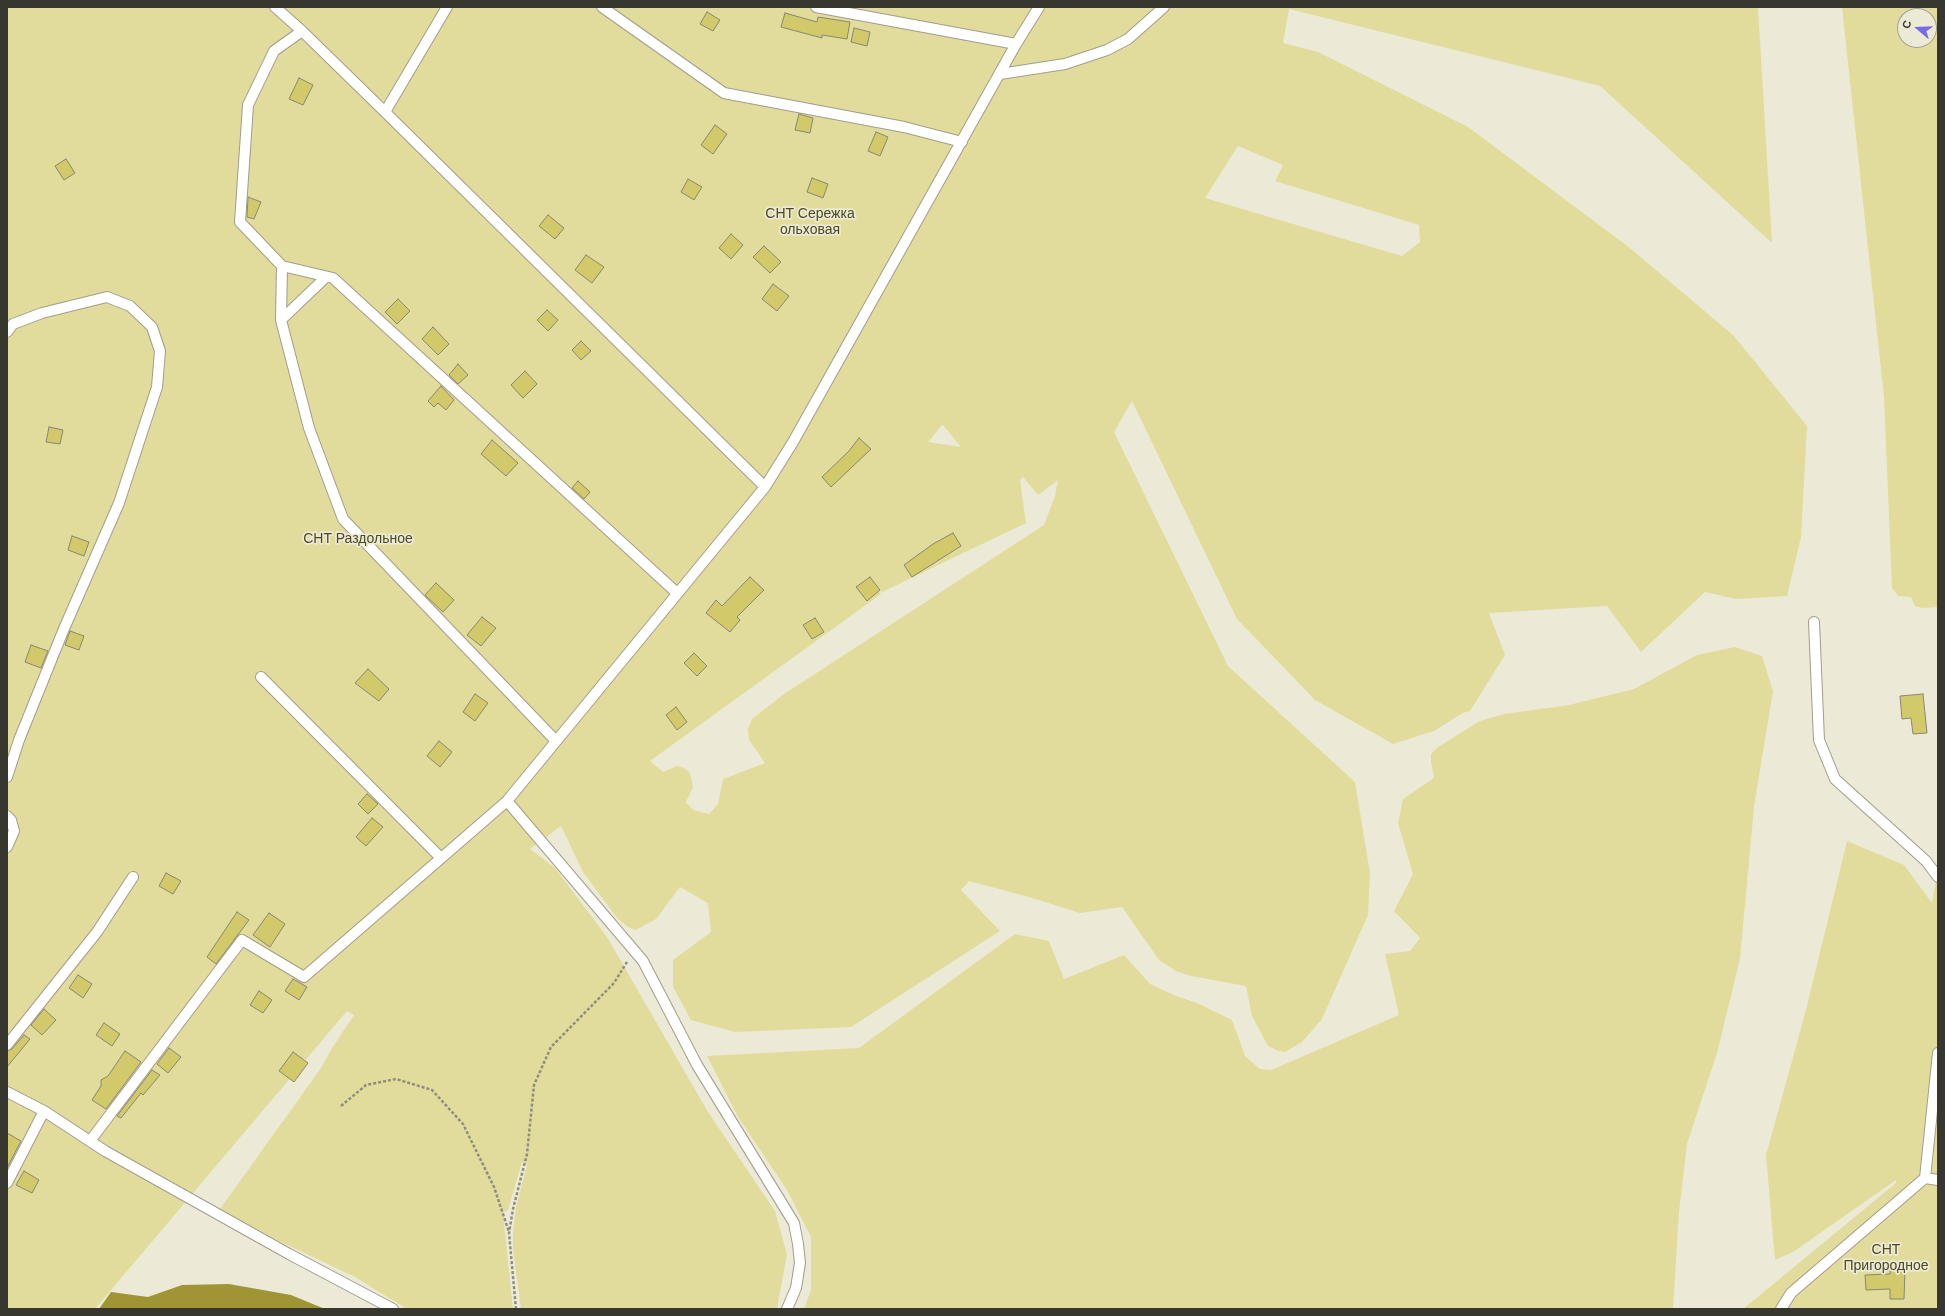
<!DOCTYPE html>
<html>
<head>
<meta charset="utf-8">
<style>
  body { margin:0 }
  #map { position:relative; width:1945px; height:1316px; overflow:hidden; background:#ecead6; font-family:"DM Sans",sans-serif }
  canvas { display:block }
  .frame { position:absolute; inset:0; border:8px solid #38372f; pointer-events:none }
  .north { position:absolute; left:1897px; top:8px; width:40px; height:40px; box-sizing:border-box; background:#ecead6; border:1px solid #a4a293; border-radius:50%; rotate:289deg; font-size:11px; font-weight:700; line-height:16px; text-align:center; color:#38372f }
  .north::after { content:''; display:block; margin:auto; width:14px; height:18px; background:#766be6; clip-path:polygon(50% 0,100% 100%,50% 72%,0 100%) }
</style>
</head>
<body>
<div id="map">
<canvas width="1945" height="1316"></canvas>
<div class="frame"></div>
<div class="north">С</div>
</div>
<script>
const c = document.querySelector('canvas').getContext('2d');
c.lineJoin = 'round';
function paint(path, color) {
  c.fillStyle = color;
  c.fill(path, 'evenodd');
}
function shape(rows) {
  const path = new Path2D();
  for (const r of rows) {
    path.moveTo(r[0], r[1]);
    for (let i = 2; i < r.length; i += 2) path.lineTo(r[i], r[i + 1]);
  }
  return path;
}
function strokePath(path, color, width, dash) {
  c.strokeStyle = color;
  c.lineWidth = width;
  c.lineCap = dash ? 'butt' : 'round';
  c.setLineDash(dash || []);
  c.stroke(path);
}
function write(font, color, halo, rows, align = 'center') {
  c.font = font + ' "DM Sans",sans-serif';
  c.lineWidth = 3.5;
  c.setLineDash([]);
  c.textBaseline = 'middle';
  c.strokeStyle = halo;
  c.fillStyle = color;
  for (const [text, x, y, turn = 0] of rows) {
    c.save();
    c.translate(x, y);
    c.rotate((+turn || 0) * Math.PI / 180);
    c.textAlign = isNaN(turn) ? turn : align;
    if (halo) c.strokeText(text, 0, 0);
    c.fillText(text, 0, 0);
    c.restore();
  }
}
const green = shape([
  [7,7,1758,7,1772,243,1600,86,1289,9,1283,43,1318,52,1468,127,1630,248,1734,336,1807,426,1801,537,1787,596,1736,599,1705,592,1641,652,1607,606,1489,613,1505,655,1470,711,1463,713,1434,731,1393,744,1315,700,1237,619,1132,401,1114,432,1228,666,1355,782,1370,873,1368,915,1322,1019,1302,1042,1285,1052,1276,1050,1268,1046,1252,1016,1246,986,1191,976,1176,971,1159,960,1122,907,1080,913,1029,897,969,881,961,890,1000,931,851,1027,735,1032,691,1020,673,987,673,960,711,932,708,903,680,887,656,919,636,930,628,927,618,919,583,872,561,826,530,849,555,868,607,937,708,1112,775,1211,787,1254,777,1309,521,1309,513,1250,513,1232,516,1207,527,1165,522,1162,508,1210,503,1213,513,1309,407,1309,355,1277,279,1241,220,1209,321,1068,332,1048,354,1015,347,1011,95,1309,7,1309],
  [1238,146,1283,165,1275,181,1419,225,1420,242,1402,256,1205,198],
  [942,425,943,425,961,447,928,442],
  [1023,477,1038,495,1058,480,1055,496,1044,525,784,694,752,719,748,729,749,740,765,763,723,779,718,804,709,814,693,810,686,802,693,787,690,773,684,768,677,766,663,772,650,761,881,594,875,585,882,592,1026,523,1020,480],
  [1842,7,1938,7,1938,607,1921,608,1915,606,1911,597,1898,596,1892,588,1884,397],
  [1905,16,1929,16,1929,40,1905,40],
  [1735,647,1762,656,1773,691,1754,807,1740,959,1717,1053,1687,1144,1679,1212,1673,1309,804,1309,811,1290,811,1237,787,1190,738,1117,707,1056,859,1048,1015,934,1049,941,1064,979,1124,955,1150,984,1176,996,1197,1003,1232,1020,1245,1056,1260,1069,1271,1070,1399,1015,1385,954,1410,951,1420,938,1394,911,1413,874,1398,823,1403,799,1434,778,1431,762,1431,754,1438,747,1480,721,1504,714,1569,705,1634,689,1697,655],
  [1847,841,1904,865,1932,903,1938,869,1938,1309,1743,1309,1896,1183,1896,1180,1793,1252,1775,1260,1766,1155,1806,1010]
]);
const water = shape([
  [229,1284,291,1295,325,1309,99,1309,111,1292,148,1297,182,1285]
]);
const building = shape([
  [707,12,720,20,713,31,700,24,707,12],
  [785,13,817,22,818,17,850,22,847,39,822,35,822,38,781,27,785,13],
  [854,28,870,32,867,46,851,42,854,28],
  [299,78,313,85,303,105,289,99,299,78],
  [799,114,813,118,810,133,795,130,799,114],
  [715,125,727,134,713,154,701,145,715,125],
  [876,132,888,137,880,156,868,151,876,132],
  [66,159,75,173,64,180,55,166,66,159],
  [812,178,828,184,823,198,807,192,812,178],
  [688,179,702,187,694,200,681,192,688,179],
  [248,197,261,202,254,219,247,217,248,197],
  [548,215,564,228,555,239,539,226,548,215],
  [731,234,743,245,731,259,719,248,731,234],
  [764,246,781,262,770,273,753,257,764,246],
  [586,255,604,267,592,283,575,270,586,255],
  [773,284,789,296,777,311,762,299,773,284],
  [398,299,410,311,397,324,385,312,398,299],
  [547,310,558,320,548,331,537,320,547,310],
  [433,327,449,344,438,355,422,339,433,327],
  [581,341,591,351,581,360,572,350,581,341],
  [458,364,468,375,458,384,449,375,458,364],
  [525,371,537,384,523,398,511,385,525,371],
  [441,386,454,400,446,410,438,403,434,407,428,401,441,386],
  [49,427,63,430,60,444,46,442,49,427],
  [859,438,871,449,831,487,822,477,849,451,859,438],
  [492,440,518,463,506,476,481,454,492,440],
  [578,481,590,492,584,499,572,488,578,481],
  [953,533,961,546,912,577,904,565,933,544,953,533],
  [72,536,89,542,84,556,68,550,72,536],
  [750,577,764,590,737,617,740,620,730,632,706,613,716,600,722,606,750,577],
  [870,577,880,590,867,601,856,587,870,577],
  [436,583,454,600,443,612,425,595,436,583],
  [482,617,496,628,481,646,467,635,482,617],
  [815,618,824,632,812,639,803,625,815,618],
  [70,631,84,636,79,650,65,645,70,631],
  [31,645,48,651,41,668,25,662,31,645],
  [694,653,707,666,697,676,684,663,694,653],
  [368,669,389,689,379,701,355,683,368,669],
  [475,694,488,703,475,721,463,712,475,694],
  [1923,694,1927,733,1913,734,1911,718,1902,719,1900,696,1923,694],
  [676,707,687,722,677,730,666,715,676,707],
  [439,741,452,752,440,767,427,756,439,741],
  [367,794,378,804,368,814,358,804,367,794],
  [372,818,383,827,366,846,356,837,372,818],
  [166,873,181,881,173,894,159,886,166,873],
  [237,912,249,920,216,964,207,957,237,912],
  [269,913,285,924,270,947,253,935,269,913],
  [78,975,92,984,83,998,69,988,78,975],
  [293,979,307,987,299,1000,285,991,293,979],
  [259,991,272,1000,263,1013,250,1005,259,991],
  [44,1009,56,1020,42,1035,31,1025,44,1009],
  [104,1023,120,1034,112,1046,96,1035,104,1023],
  [24,1035,30,1039,7,1067,7,1051,12,1049,24,1035],
  [169,1048,181,1057,168,1073,157,1064,169,1048],
  [125,1051,141,1062,106,1109,92,1100,101,1086,101,1080,108,1076,125,1051],
  [293,1052,308,1063,294,1082,279,1071,293,1052],
  [152,1070,160,1075,143,1095,141,1093,121,1118,117,1116,152,1070],
  [7,1133,21,1141,7,1168,7,1133],
  [24,1171,39,1180,32,1193,16,1185,24,1171],
  [1890,1269,1905,1270,1904,1299,1890,1299,1890,1289,1866,1290,1865,1275,1890,1274,1890,1269]
]);
const path = shape([
  [341,1106,366,1085,396,1079,432,1090,463,1124,494,1187,509,1232],
  [516,1309,509,1233,513,1209,527,1154,534,1085,551,1047,614,983,627,962]
]);
const lane = shape([
  [275,7,302,31,385,112,765,487],
  [602,7,724,93,904,127,962,142],
  [816,7,1016,44],
  [302,31,274,51,248,105,240,222,282,266,281,320,309,428,343,519,556,741],
  [1000,74,1065,64,1107,50,1128,39,1164,7],
  [385,112,447,7],
  [282,266,333,278,677,593],
  [281,320,326,277],
  [7,332,13,324,42,313,107,297,130,306,152,327,160,351,157,387,119,503,63,631,19,740,7,777],
  [1814,622,1819,740,1835,779,1926,861,1938,877],
  [261,677,441,858],
  [7,816,11,820,14,831,7,847],
  [7,1045,97,932,133,877],
  [7,1092,44,1111,105,1151,289,1254,393,1309],
  [90,1141,242,940,304,977,507,801],
  [1925,1178,1938,1180],
  [7,1183,44,1111],
  [787,1309,796,1288,800,1263,798,1244,794,1223,697,1065,643,961,507,801,765,487,793,442,1016,44,1039,7],
  [1781,1309,1791,1293,1925,1178,1938,1053]
]);
const parkNames = [
  ["СНТ Сережка",810,214],
  ["ольховая",810,230],
  ["СНТ Раздольное",358,539],
  ["СНТ",1886,1250],
  ["Пригородное",1886,1266]
];
paint(green, '#e2dc9c');
paint(water, '#9f9534');
paint(building, '#d2c96a');
strokePath(building, '#898775', 1);
strokePath(lane, '#a09e8b', 12);
strokePath(path, '#8e8d7f', 2.5, [3, 2]);
strokePath(lane, '#fff', 10);
write('14px', '#4c4820', '#ecead6', parkNames);
</script>
</body>
</html>
